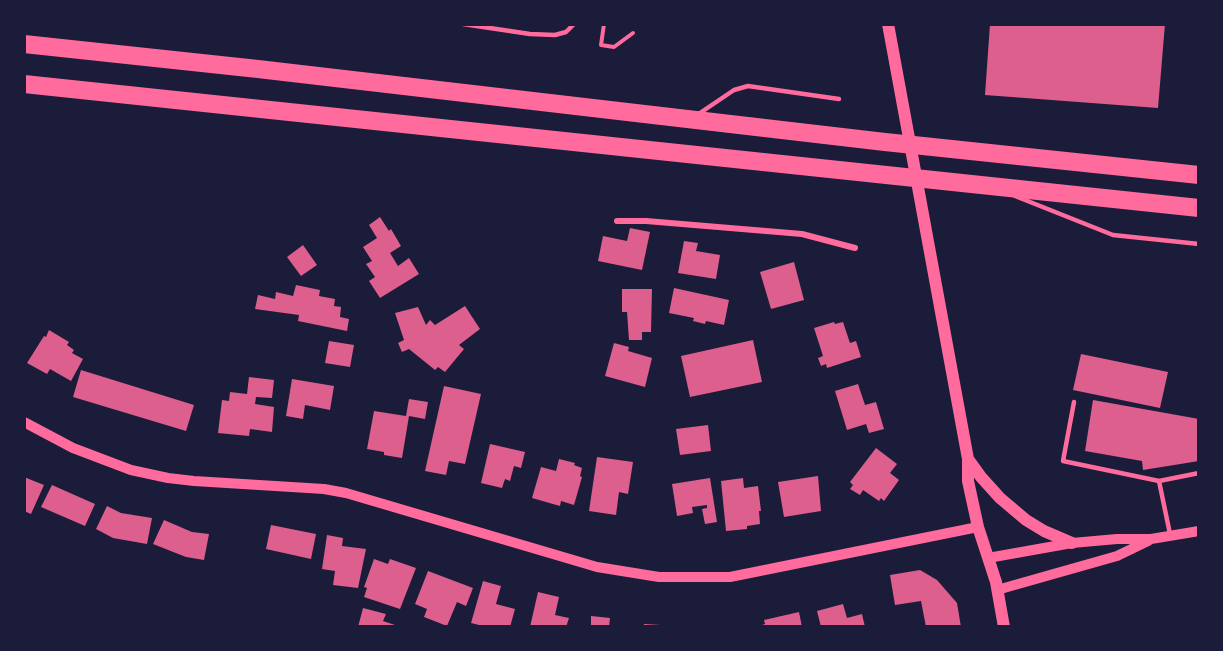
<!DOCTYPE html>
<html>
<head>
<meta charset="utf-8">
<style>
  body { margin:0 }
  #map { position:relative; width:1223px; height:651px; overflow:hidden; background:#1b1b3a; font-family:Ubuntu,sans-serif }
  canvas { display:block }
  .frame { position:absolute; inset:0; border:26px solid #1b1b3a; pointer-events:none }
</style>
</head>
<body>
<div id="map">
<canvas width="1223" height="651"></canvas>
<div class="frame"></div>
</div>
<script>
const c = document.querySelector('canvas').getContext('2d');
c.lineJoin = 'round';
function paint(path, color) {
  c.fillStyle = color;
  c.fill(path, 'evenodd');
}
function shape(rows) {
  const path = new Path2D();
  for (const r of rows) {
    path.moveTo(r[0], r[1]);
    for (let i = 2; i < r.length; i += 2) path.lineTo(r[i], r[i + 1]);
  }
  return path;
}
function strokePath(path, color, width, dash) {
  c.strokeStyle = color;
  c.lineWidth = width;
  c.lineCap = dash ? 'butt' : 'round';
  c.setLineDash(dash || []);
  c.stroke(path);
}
const building = shape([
  [990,24,1165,24,1158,108,985,95],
  [380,217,389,231,391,229,401,246,390,253,398,266,409,258,419,274,380,298,369,281,375,277,366,264,372,261,363,247,377,238,369,225],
  [630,228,650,232,642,270,598,261,603,236,627,241],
  [684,241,698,243,696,251,720,255,716,279,678,273],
  [303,245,317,265,301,276,287,257],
  [794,262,804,300,771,309,760,272],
  [296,285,320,290,319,296,335,299,334,306,341,307,340,317,349,319,347,331,298,321,299,315,255,309,258,295,275,299,276,292,293,296],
  [674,288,729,300,724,325,706,321,705,324,693,321,694,318,669,313],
  [622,289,652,289,651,332,642,332,642,340,629,340,627,312,622,312],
  [465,306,480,329,459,345,464,349,445,372,438,367,435,370,409,349,402,352,398,343,404,340,395,313,418,307,426,325,430,320,435,325],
  [834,322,835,324,843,322,850,343,856,341,861,357,827,368,826,364,821,366,818,358,823,356,814,328],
  [49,330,69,342,67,345,74,350,72,353,83,359,71,381,50,369,47,374,27,363,44,336,46,337],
  [753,340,762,382,690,397,681,356],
  [329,341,354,345,350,367,325,363],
  [614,343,629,347,628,351,652,358,645,387,605,376],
  [1081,354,1168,372,1160,408,1073,390],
  [81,370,194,405,186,431,73,397],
  [249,377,274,380,272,398,256,397,255,404,274,407,272,432,250,429,249,436,218,433,222,400,229,401,230,392,247,394],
  [292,379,334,386,330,410,305,405,303,419,286,416],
  [858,384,865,405,876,402,884,429,869,433,866,424,847,430,835,391],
  [444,386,481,394,465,464,449,461,446,475,425,471],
  [409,399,428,402,425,419,409,416,402,458,384,455,384,452,367,449,374,411,406,416],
  [1093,400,1199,419,1199,461,1143,470,1142,461,1085,451],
  [708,425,711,451,680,455,676,429],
  [490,444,525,452,521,468,514,466,510,481,505,479,502,488,481,483],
  [876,448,897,464,890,473,899,480,884,501,881,498,879,501,863,490,860,495,850,489,853,485,850,482],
  [597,457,633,462,628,494,619,492,616,515,589,511],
  [559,459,575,463,574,465,582,468,580,476,582,477,574,505,561,501,560,506,532,498,541,467,556,471],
  [818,476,821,511,784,517,778,482],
  [24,477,44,485,31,514,24,511],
  [710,478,717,522,705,524,702,509,707,508,707,505,692,507,693,513,677,516,672,484],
  [743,478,744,488,758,486,761,511,759,511,760,524,747,526,747,529,726,531,721,481],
  [52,485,95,504,85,526,41,507],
  [107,506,121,513,152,518,147,544,113,538,96,529],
  [164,520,192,532,209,534,204,560,186,557,153,544],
  [271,525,316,534,311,559,266,549],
  [327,535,343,538,342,546,366,549,358,588,333,585,335,571,322,569],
  [374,559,388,564,390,559,416,568,400,609,364,597,367,588,364,587],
  [920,570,937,580,957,603,961,627,926,627,921,601,895,605,890,575],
  [428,571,473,588,466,606,457,602,447,626,424,617,427,609,415,604],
  [483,581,501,586,496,604,515,609,510,627,487,627,471,623],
  [538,592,559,597,555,615,569,618,566,627,530,627],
  [843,604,847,618,862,614,865,627,821,627,817,611],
  [363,608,386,614,383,621,395,625,394,627,358,627],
  [799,612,802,627,756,627,765,624,764,620],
  [591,616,610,618,609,627,591,627],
  [644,624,661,625,661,627,644,627]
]);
const path = shape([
  [604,24,601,45,614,47,633,33]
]);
const service = shape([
  [463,24,530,34,555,35,566,32,574,24],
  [697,115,734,90,748,86,839,99],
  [1015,196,1113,235,1199,244],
  [1074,402,1063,461,1159,481,1199,473],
  [1159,481,1170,534]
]);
const minor = shape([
  [617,221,646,221,802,234,855,248]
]);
const tertiary = shape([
  [24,422,73,448,131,470,168,478,194,481,324,489,346,493,597,567,659,577,730,577,978,527],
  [988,558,1072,543,1117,539,1151,539,1199,531],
  [997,590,1117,556,1148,541]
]);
const secondary = shape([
  [888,24,968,459,968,481,978,527,996,582,1004,627],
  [968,459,981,477,1000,498,1026,520,1044,531,1072,543]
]);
const motorway = shape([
  [24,44,258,69,885,142,1199,175],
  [24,84,1199,208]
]);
paint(building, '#dd5f8e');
strokePath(path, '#ff6b9d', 4);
strokePath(service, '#ff6b9d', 4.5);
strokePath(minor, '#ff6b9d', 6);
strokePath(tertiary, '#ff6b9d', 10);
strokePath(secondary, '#ff6b9d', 12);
strokePath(motorway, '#ff6b9d', 18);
</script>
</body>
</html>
